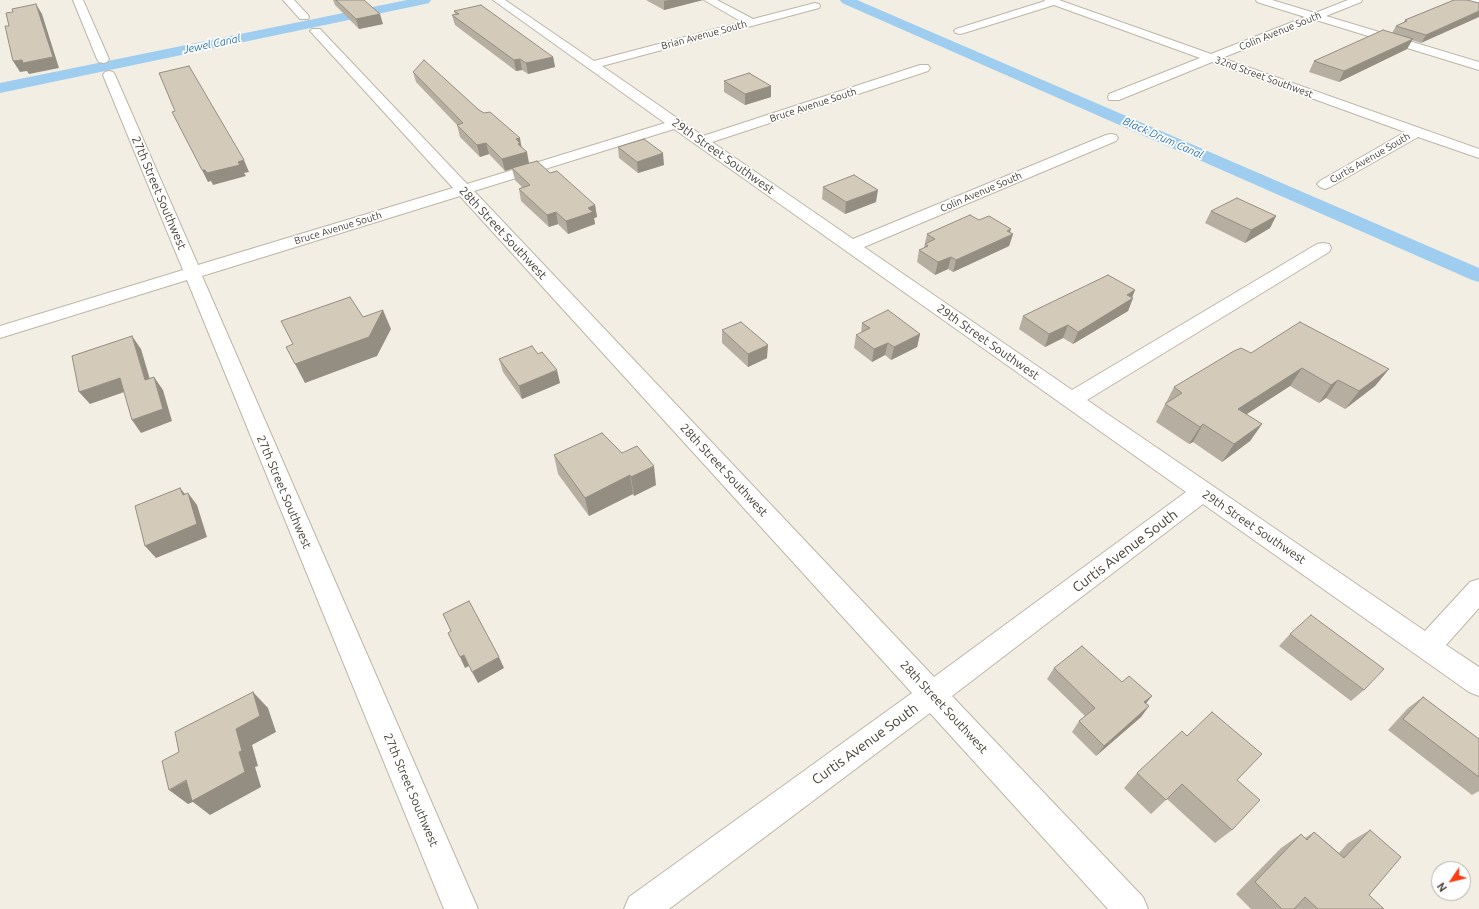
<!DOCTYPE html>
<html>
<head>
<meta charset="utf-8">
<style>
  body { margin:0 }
  #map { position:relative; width:1479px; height:909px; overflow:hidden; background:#f2eee4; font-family:Ubuntu,sans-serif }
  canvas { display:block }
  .north { position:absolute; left:1431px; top:861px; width:40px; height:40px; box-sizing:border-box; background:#fff; border:1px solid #b4b2ae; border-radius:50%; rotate:235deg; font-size:11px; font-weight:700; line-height:16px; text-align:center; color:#443e34 }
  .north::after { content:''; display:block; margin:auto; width:14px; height:18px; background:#fa3c13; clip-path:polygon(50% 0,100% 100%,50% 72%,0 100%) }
</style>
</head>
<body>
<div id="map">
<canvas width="1479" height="909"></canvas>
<div class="north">N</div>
</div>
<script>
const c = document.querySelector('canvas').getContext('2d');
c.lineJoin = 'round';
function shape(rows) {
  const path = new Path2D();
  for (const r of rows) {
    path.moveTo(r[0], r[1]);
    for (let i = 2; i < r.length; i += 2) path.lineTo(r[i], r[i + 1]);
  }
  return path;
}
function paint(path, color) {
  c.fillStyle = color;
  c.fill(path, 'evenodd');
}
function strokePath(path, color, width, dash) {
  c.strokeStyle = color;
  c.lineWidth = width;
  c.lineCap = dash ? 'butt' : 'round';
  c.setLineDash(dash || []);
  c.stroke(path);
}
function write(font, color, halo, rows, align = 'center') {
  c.font = font + ' Ubuntu,sans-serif';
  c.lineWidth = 3.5;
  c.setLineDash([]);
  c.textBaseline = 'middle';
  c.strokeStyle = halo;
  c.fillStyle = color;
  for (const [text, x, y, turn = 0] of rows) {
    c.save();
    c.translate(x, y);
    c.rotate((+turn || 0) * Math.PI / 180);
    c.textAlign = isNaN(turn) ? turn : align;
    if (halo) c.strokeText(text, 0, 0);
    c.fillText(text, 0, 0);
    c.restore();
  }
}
const canal = shape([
  [407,0,431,0,429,3,425,4,0,93,0,83,407,0],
  [840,0,857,0,1479,268,1479,282,1472,280,842,3,840,0]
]);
const street = shape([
  [73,0,83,0,109,59,107,62,103,63,99,62,97,59,73,0],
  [283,0,294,0,308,15,309,17,308,19,300,19,283,0],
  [493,0,505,0,594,61,742,22,704,0,717,0,753,19,815,3,819,4,820,6,819,8,602,66,703,136,920,65,928,65,930,68,928,71,712,142,853,239,1106,135,1111,134,1116,135,1118,138,1116,141,864,247,1072,390,1317,244,1323,243,1329,244,1331,248,1329,252,1087,400,1425,631,1470,582,1479,579,1479,608,1446,645,1479,667,1479,696,1469,692,1203,504,952,696,1143,897,1148,909,1108,909,930,713,669,909,624,909,629,897,912,693,460,196,202,276,478,909,444,909,187,280,0,338,0,326,183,270,103,75,105,72,109,71,113,72,115,75,198,265,453,188,312,33,310,31,312,29,320,29,467,184,665,123,493,0],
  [674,129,1186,492,934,677,474,191,674,129],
  [1044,0,1059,0,1211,54,1305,17,1257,2,1256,0,1272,0,1315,13,1348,0,1362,0,1361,2,1326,16,1479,62,1479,70,1316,20,1222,58,1479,149,1479,158,1418,137,1330,187,1325,189,1320,187,1317,184,1320,181,1405,132,1212,62,1119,100,1109,100,1108,97,1109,94,1200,58,1054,5,964,33,960,34,956,33,954,31,956,29,1045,1,1044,0],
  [1469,0,1479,0,1479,4,1470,2,1469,0]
]);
const wall = shape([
  [333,0,364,0,383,24,359,29,335,5],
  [646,0,703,0,664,10],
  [1454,0,1421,43,1412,40,1407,49,1339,82,1309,72,1314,61,1392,33,1396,26,1404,22,1405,20],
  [454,11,553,57,555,67,528,74,522,70,516,71,455,25,452,15,455,14],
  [413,72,479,110,521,146,529,163,550,173,595,205,597,217,594,218,595,224,568,234,558,224,549,227,521,201,519,189,522,187,515,180,512,169,505,171,489,154,480,157,460,137,457,125,416,82],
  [724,81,771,86,771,97,745,105,724,92],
  [618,147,664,165,638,173,619,158],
  [823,187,876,202,845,214,822,199],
  [1211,211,1276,216,1270,228,1245,243,1205,223],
  [979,220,1013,234,1009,246,953,272,948,269,935,275,917,262,919,250,924,248,927,234],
  [1135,290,1132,297,1133,298,1128,311,1073,344,1063,338,1045,347,1019,329,1023,316],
  [862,323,920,334,917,347,891,360,885,355,872,362,854,348,856,335,861,333],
  [722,330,767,358,748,367,722,343],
  [1251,353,1389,369,1375,386,1345,409,1326,398,1319,403,1290,386,1246,414,1262,424,1250,441,1222,462,1193,442,1189,444,1156,422,1174,387],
  [499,359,560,383,522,399,503,372],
  [622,453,656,485,634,496,633,494,589,516,558,474,554,455],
  [1290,634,1364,690,1351,701,1279,646],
  [1054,668,1122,682,1152,696,1146,703,1149,706,1141,717,1096,756,1072,732,1079,721,1085,716,1047,679],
  [1423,697,1479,739,1479,791,1472,795,1388,730,1408,708],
  [1137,773,1237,780,1232,830,1215,843,1167,799,1151,814,1124,788],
  [1370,830,1369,895,1384,909,1251,909,1236,894,1281,848,1301,834,1305,838,1314,832,1339,853,1348,843]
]);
const shadedWall = shape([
  [669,0,703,0,664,10,664,1],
  [36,4,42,14,59,68,29,74,27,71,20,72,13,61,22,60],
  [1479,11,1479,17,1421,43,1426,35],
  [380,14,383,24,359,29,356,19],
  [1413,39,1407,49,1339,82,1344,71],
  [553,57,555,67,528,74,526,63],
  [520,59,522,70,516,71,514,60],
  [771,86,771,97,745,105,745,94],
  [520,138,522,150,527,152,529,163,505,171,502,159,516,139],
  [486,143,489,154,480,157,477,145],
  [663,153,664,165,638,173,637,162],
  [244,160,249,172,244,173,246,176,213,185,211,181,208,182,202,170],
  [878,190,876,202,845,214,846,202],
  [595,205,597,217,594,218,595,224,568,234,566,221,588,208],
  [556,212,558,224,549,227,547,215],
  [1276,216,1270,228,1245,243,1251,230],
  [1011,229,1009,235,1013,234,1009,246,953,272,956,260],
  [951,257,948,269,935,275,938,262],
  [1135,290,1131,300,1133,298,1128,311,1073,344,1078,332,1127,295],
  [383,310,391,329,377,356,305,383,295,364],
  [1068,325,1063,338,1045,347,1049,334],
  [920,334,917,347,891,360,894,347],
  [132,336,141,349,154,393,145,380],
  [888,343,885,355,872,362,874,349],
  [768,345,767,358,748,367,748,354],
  [1302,368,1290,386,1227,427,1238,409],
  [1389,369,1375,386,1345,409,1359,391],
  [557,370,560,383,522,399,519,386],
  [154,377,163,390,172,421,141,433,132,420],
  [120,378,130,390,90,404,79,392],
  [1338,380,1326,398,1319,403,1331,385],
  [1203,424,1193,442,1189,444,1200,427],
  [1262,424,1250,441,1222,462,1234,444],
  [654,466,656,485,634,496,631,477],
  [630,475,633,494,589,516,585,498],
  [180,488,190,500,183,495],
  [188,493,197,505,207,537,156,558,145,546],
  [464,655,469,666,465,668,460,657],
  [499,657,504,668,478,683,472,672],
  [253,692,268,708,276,732,252,745,258,766,255,767,261,787,210,815,193,802,188,804,169,790,239,752,236,729],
  [1152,696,1143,707,1144,702],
  [1149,706,1141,717,1096,756,1104,746]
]);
const building = shape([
  [336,0,364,0,380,14,356,19,336,0],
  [1454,0,1467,0,1479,3,1479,11,1426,35,1396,26,1407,21,1405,20,1454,0],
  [36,4,53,57,23,63,22,60,13,61,5,26,9,26,6,13,13,12,12,9,36,4],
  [481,5,553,57,526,63,520,59,514,60,452,15,459,14,454,11,481,5],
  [1383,30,1413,39,1344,71,1314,61,1383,30],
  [424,60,479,110,484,113,490,112,520,138,516,139,520,143,518,144,527,152,502,159,486,143,477,145,457,125,463,123,413,72,424,60],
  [189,66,244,160,238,162,240,165,207,173,205,170,202,170,172,112,175,111,159,73,189,66],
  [749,73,771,86,745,94,724,81,749,73],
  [644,139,663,153,637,162,618,147,644,139],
  [537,161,550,173,557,171,595,205,588,208,593,212,566,221,556,212,547,215,519,189,530,185,512,168,537,161],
  [854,175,878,190,846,202,823,187,854,175],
  [1237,198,1276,216,1251,230,1211,211,1237,198],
  [970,215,979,220,989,216,1011,229,1007,231,1013,234,956,260,951,257,938,262,919,250,928,246,925,244,935,239,927,234,970,215],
  [1108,275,1135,290,1127,295,1133,298,1078,332,1068,325,1049,334,1023,316,1108,275],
  [350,297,363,317,383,310,369,337,295,364,286,347,293,344,281,321,350,297],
  [888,310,920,334,894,347,888,343,874,349,856,335,870,328,862,323,888,310],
  [741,322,768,345,748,354,722,330,741,322],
  [1300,322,1389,369,1359,391,1338,380,1331,385,1302,368,1238,409,1262,424,1234,444,1203,424,1200,427,1165,404,1182,393,1174,387,1234,351,1241,348,1251,353,1300,322],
  [132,336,145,380,154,377,163,409,132,420,120,378,79,392,72,356,132,336],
  [532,346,538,354,542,352,557,370,519,386,499,359,532,346],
  [602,433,622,453,637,446,654,466,631,477,630,475,585,498,554,455,602,433],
  [180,488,183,495,188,493,197,524,145,546,135,506,180,488],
  [469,601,499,657,472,672,464,655,460,657,448,633,451,631,443,614,469,601],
  [1311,615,1384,669,1364,690,1290,634,1311,615],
  [1082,646,1122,682,1129,676,1152,696,1144,702,1149,706,1104,746,1079,721,1095,708,1054,668,1082,646],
  [253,692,260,716,236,729,242,751,239,752,245,772,192,801,186,780,169,790,162,761,179,752,175,732,253,692],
  [1423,697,1479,739,1479,777,1403,719,1423,697],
  [1212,712,1262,754,1237,780,1260,800,1232,830,1182,784,1166,800,1137,773,1182,731,1187,736,1212,712],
  [1370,830,1401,857,1369,895,1384,909,1318,909,1305,897,1294,909,1282,909,1255,882,1301,834,1307,840,1314,832,1344,858,1370,830]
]);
const farStreetnames = [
  ["Colin Avenue South",1280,31,-22],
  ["Brian Avenue South",704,35,-15],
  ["32nd Street Southwest",1264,77,20],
  ["Bruce Avenue South",813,105,-18],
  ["Curtis Avenue South",1370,158,-30],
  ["Colin Avenue South",981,192,-23],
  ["Bruce Avenue South",338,228,-17]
];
const farWaternames = [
  ["Jewel Canal",212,44,-12],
  ["Black Drum Canal",1163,138,24]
];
const streetNames = [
  ["29th Street Southwest",723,156,35],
  ["27th Street Southwest",159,193,67],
  ["28th Street Southwest",503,233,47],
  ["29th Street Southwest",988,342,35],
  ["28th Street Southwest",724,470,47],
  ["27th Street Southwest",284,492,67],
  ["29th Street Southwest",1254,527,34],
  ["28th Street Southwest",944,707,47],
  ["27th Street Southwest",411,790,67]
];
const nearStreetnames = [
  ["Curtis Avenue South",1125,551,-37],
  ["Curtis Avenue South",865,744,-36]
];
paint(canal, '#9fcdf0');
strokePath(street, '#bdb6a7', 2);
paint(street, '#fff');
paint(wall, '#b6aea0');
paint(shadedWall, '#948d82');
paint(building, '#d4caba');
strokePath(building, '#948d82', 1);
write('10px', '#443e34', '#fff', farStreetnames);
write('italic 11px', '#2d75b0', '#fff', farWaternames);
write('12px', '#443e34', '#fff', streetNames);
write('14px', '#443e34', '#fff', nearStreetnames);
</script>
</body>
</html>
